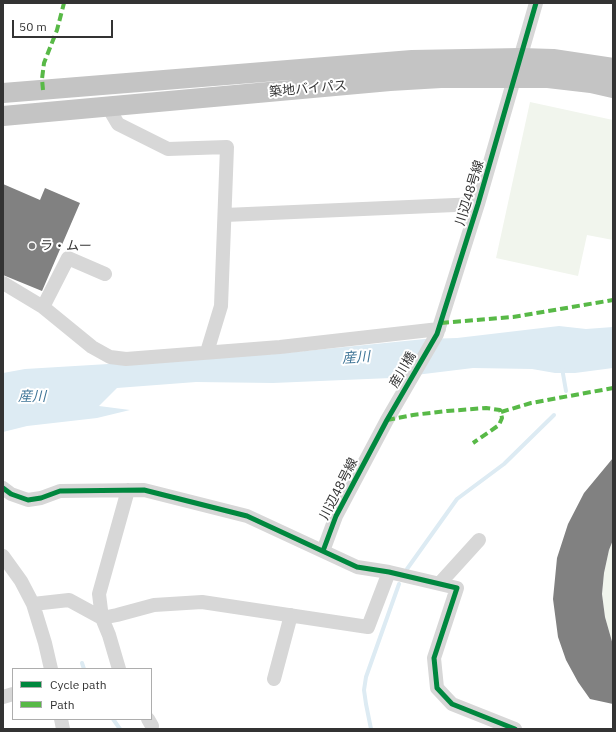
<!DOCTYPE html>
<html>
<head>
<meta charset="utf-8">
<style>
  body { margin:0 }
  #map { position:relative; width:616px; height:732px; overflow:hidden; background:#fff; font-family:"IBM Plex Sans",sans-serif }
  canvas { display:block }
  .frame { position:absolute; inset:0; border:4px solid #333; pointer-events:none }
  .legend { position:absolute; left:12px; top:668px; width:140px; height:52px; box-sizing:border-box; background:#fff; border:1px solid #adadad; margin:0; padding:5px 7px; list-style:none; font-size:12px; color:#333 }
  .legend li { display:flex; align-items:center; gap:8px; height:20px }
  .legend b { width:20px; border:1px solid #adadad }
  .scale { position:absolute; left:12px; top:20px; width:101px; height:18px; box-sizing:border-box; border:2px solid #333; border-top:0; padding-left:5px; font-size:12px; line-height:14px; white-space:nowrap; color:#333; -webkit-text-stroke:3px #fff; paint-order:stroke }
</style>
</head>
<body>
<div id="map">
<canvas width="616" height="732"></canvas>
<div class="frame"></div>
<ul class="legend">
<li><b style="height:5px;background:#00873e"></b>Cycle path</li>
<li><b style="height:5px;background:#58b947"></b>Path</li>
</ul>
<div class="scale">50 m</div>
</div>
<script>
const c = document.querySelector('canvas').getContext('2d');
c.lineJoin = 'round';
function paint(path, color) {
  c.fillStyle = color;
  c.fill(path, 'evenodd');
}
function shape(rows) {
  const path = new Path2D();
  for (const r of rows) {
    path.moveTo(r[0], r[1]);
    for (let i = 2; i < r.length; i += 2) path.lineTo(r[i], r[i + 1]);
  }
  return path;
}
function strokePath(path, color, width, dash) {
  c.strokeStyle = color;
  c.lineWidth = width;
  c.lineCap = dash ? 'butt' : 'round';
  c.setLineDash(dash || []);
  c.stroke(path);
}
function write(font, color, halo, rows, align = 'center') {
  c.font = font + ' "IBM Plex Sans","Noto Sans JP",sans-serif';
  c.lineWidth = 4;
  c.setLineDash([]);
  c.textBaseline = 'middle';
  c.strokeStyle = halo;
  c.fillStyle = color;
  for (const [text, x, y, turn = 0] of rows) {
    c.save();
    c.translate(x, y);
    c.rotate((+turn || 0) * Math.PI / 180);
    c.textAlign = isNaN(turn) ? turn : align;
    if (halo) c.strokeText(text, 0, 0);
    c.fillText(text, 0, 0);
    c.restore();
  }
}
const green = shape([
  [530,102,613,120,613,240,587,235,578,276,496,258],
  [613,540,613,645,605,617,602,594,604,573,609,550]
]);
const water = shape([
  [559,326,586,329,613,327,613,368,575,373,555,373,532,369,473,368,391,378,273,383,196,382,117,388,99,406,130,410,97,418,27,426,3,432,3,373,25,369,275,354,425,339,457,338]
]);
const stream = shape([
  [562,368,566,391],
  [407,569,457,499,504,464,554,415],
  [82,663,84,669],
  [113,719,120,729],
  [371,729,366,704,364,690,366,677,399,584]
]);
const building = shape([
  [3,184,40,200,45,188,80,203,42,291,3,275],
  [613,458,613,540,609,550,604,573,602,594,605,617,613,645,613,704,590,699,578,682,566,660,558,637,553,599,557,558,568,524,584,493]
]);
const minor = shape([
  [108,107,118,124,168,149,227,147,221,306,207,352],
  [225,215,478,204],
  [3,283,43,307,92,347,110,357,126,359,280,347,439,329],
  [43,307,68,258,105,274],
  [3,488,11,494,28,500,41,498,60,491,144,490,247,516,357,567,389,572,457,588,434,658,437,688,452,704,515,729],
  [323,551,336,516,387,420,437,334,478,204,536,3],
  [3,556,21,581,33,604,45,643,51,669],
  [440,583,479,540],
  [33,604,69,600,102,618,117,615,154,605,202,602,368,627,389,572],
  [119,669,109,635,102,618,99,594,128,490],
  [274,679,291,615],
  [3,697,13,694],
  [61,719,63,729],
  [148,719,152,726]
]);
const highway = shape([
  [3,93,412,60,521,58,553,59,613,68],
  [3,116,390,81,441,78,548,78,591,83,613,88]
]);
const quiet = shape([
  [43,90,42,79,44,63,57,30,64,3],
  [441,323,513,317,613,300],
  [501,412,531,403,613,388],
  [387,420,413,415,447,411,486,408,500,410,502,418,499,425,473,443]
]);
const cycleway = shape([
  [3,488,11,494,28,500,41,498,60,491,144,490,247,516,357,567,389,572,457,588,434,658,437,688,452,704,515,729],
  [323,551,336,516,387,420,437,334,478,204,536,3]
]);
const markers = [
  [32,246,4,"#7a7a7a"]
];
const streetNames = [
  ["築地バイパス",308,89,-5],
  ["川辺48号線",470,193,-73],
  ["産川橋",403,370,-60],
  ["川辺48号線",339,489,-63]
];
const poiNames = [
  ["ラ・ムー",40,246]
];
const waterNames = [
  ["産川",356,358,-4],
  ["産川",32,397]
];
paint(green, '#f1f5ed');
paint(water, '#ddebf3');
strokePath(stream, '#ddebf3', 4);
paint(building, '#818181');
strokePath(minor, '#d7d7d7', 14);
strokePath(highway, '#c4c4c4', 20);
strokePath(quiet, '#58b947', 4, [8, 4]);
strokePath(cycleway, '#00873e', 5);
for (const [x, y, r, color] of markers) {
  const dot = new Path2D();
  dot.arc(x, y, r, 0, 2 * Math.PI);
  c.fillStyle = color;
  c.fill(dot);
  strokePath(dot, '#fff', 1.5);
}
write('13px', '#333', '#fff', streetNames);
write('13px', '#333', '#fff', poiNames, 'left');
write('italic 14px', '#3f7597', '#fff', waterNames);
</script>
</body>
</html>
